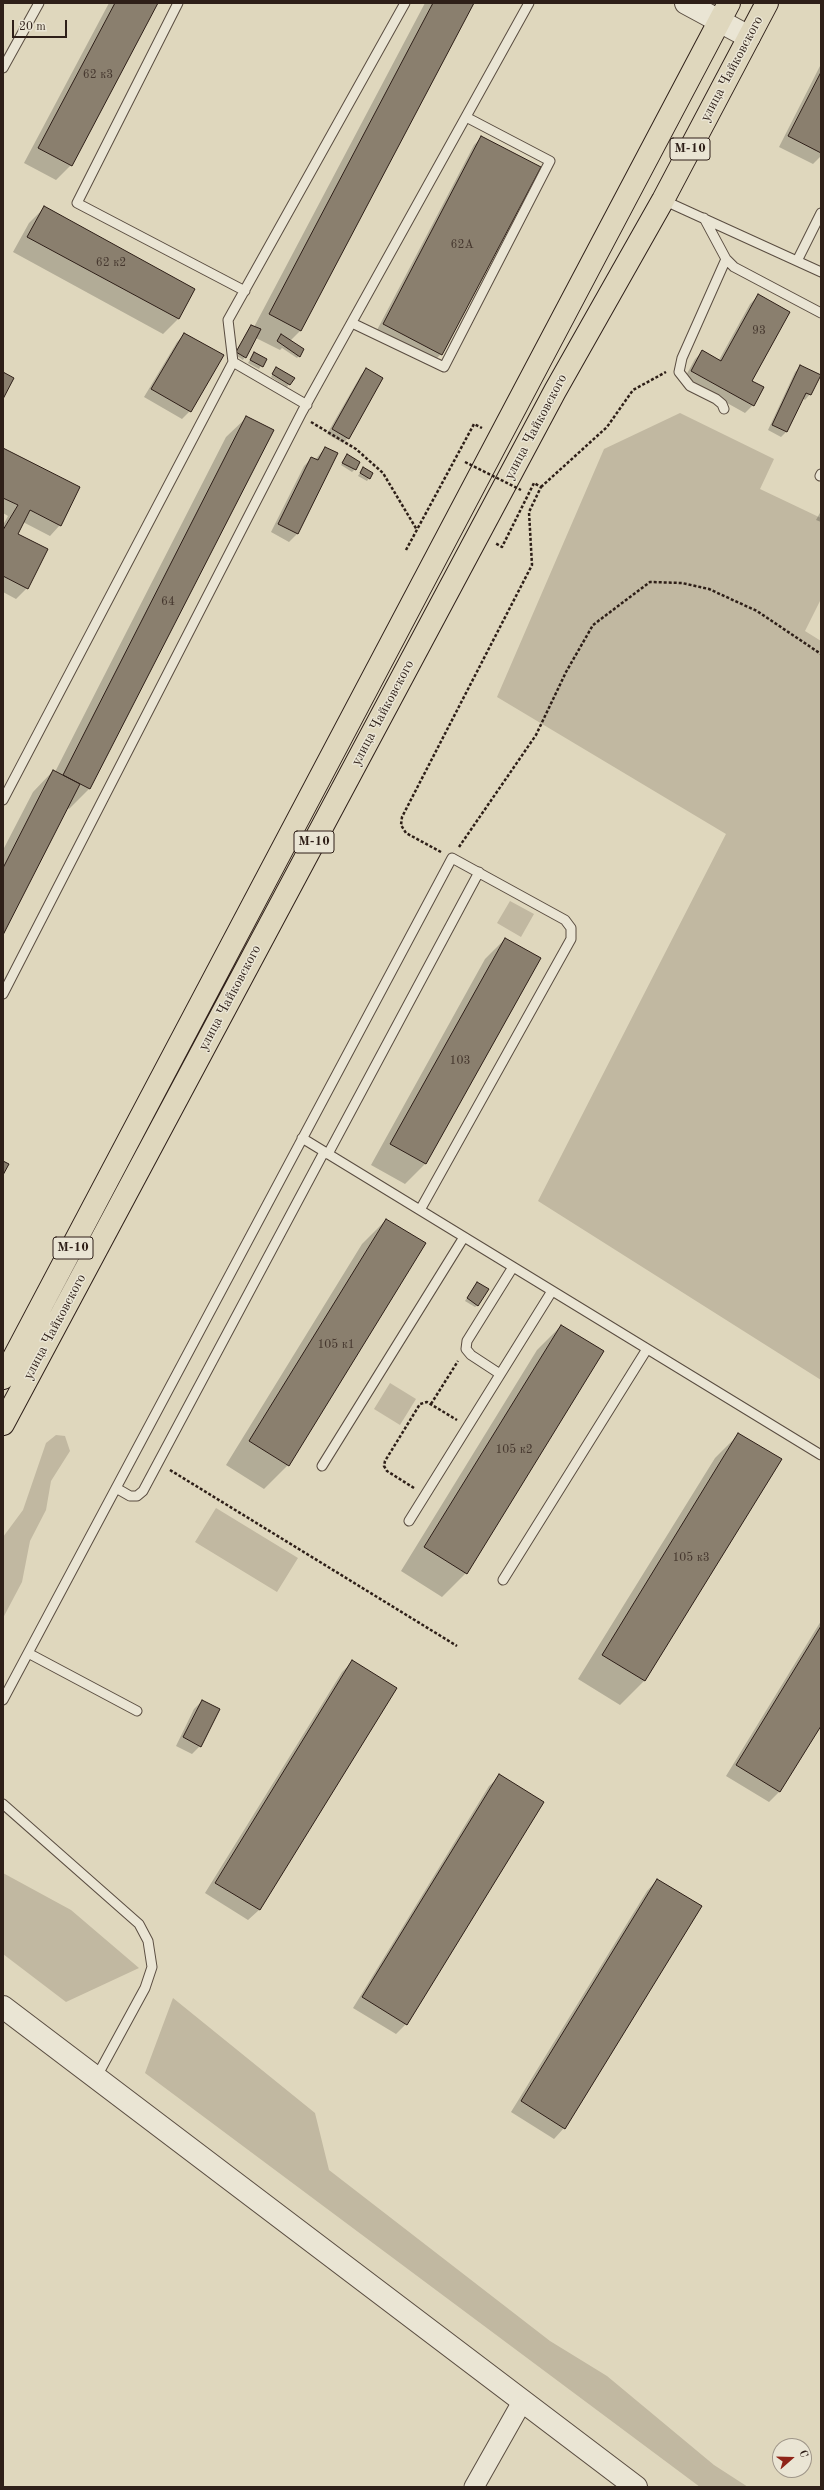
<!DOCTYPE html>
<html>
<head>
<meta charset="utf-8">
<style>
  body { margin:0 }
  #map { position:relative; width:824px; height:2490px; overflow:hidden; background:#dfd7bd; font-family:"Old Standard TT",serif }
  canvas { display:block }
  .frame { position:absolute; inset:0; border:4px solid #2e1f18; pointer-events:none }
  .north { position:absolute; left:772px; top:2438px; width:40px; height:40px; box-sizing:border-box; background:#eae5d4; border:1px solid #9f9689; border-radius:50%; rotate:70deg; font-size:11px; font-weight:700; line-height:16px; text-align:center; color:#2e1f18 }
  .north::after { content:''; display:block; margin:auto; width:14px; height:18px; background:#8f2418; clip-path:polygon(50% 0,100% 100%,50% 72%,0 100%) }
  .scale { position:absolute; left:12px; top:20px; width:55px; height:18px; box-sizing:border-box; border:2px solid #2e1f18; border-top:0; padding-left:5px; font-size:12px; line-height:14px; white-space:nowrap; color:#2e1f18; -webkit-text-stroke:3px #eae5d4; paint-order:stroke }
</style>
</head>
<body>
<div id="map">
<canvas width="824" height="2490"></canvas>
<div class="frame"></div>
<div class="north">С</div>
<div class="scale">20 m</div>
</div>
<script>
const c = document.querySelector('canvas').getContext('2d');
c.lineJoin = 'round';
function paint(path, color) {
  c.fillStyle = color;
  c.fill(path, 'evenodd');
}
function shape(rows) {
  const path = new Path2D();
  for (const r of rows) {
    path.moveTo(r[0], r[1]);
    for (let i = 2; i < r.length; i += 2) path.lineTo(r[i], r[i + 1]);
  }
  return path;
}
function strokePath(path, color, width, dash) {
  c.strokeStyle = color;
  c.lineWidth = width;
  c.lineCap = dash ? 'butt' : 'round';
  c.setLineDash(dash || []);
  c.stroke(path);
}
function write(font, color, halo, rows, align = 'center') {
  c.font = font + ' "Old Standard TT",serif';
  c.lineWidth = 3;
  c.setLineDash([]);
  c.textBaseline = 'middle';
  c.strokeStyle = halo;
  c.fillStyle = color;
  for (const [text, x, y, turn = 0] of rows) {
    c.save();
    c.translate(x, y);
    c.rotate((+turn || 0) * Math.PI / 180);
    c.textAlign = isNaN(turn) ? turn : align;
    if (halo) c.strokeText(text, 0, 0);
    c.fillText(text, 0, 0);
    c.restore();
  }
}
const green = shape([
  [680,413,774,459,760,489,821,518,821,599,805,631,821,641,821,1380,538,1201,726,834,497,697,604,449],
  [510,901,534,914,521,937,497,923],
  [390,1383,416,1399,400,1425,374,1409],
  [56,1435,65,1436,70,1451,51,1481,46,1510,30,1541,22,1582,3,1618,3,1537,23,1510,46,1443],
  [216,1508,298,1558,277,1592,195,1542],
  [3,1873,71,1910,139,1968,66,2002,3,1954],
  [173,1998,315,2113,329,2170,550,2341,607,2376,714,2465,748,2487,700,2487,145,2073]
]);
const shadow = shape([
  [109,3,157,3,71,165,56,180,24,163],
  [425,3,473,3,301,330,290,341,299,356,297,358,282,348,280,350,256,338,243,360,234,354,249,329,254,327],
  [821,64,821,156,813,164,779,147],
  [482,137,441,354,433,362,376,332,474,145],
  [44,208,194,290,178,319,163,334,13,252,29,223],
  [758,296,751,381,753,405,745,413,684,379,695,359,703,351,719,360,750,304],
  [185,334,222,356,190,411,182,419,144,397,177,342],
  [254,353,265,359,259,369,248,363],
  [800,367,810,394,805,400,802,398,786,432,781,437,768,430,795,372],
  [276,368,293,378,287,387,271,377],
  [366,369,348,438,343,443,327,434,361,375],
  [247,417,272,430,89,789,69,809,67,808,3,933,3,850,33,792,53,771,55,772,226,437],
  [325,448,337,454,297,534,289,542,271,532,304,466,312,458,315,460],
  [3,449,60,525,50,536,23,522,17,535,27,588,16,599,3,592,3,525,8,516,3,513],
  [347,456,355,469,352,472,341,465],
  [363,468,372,474,367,481,358,476],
  [821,511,821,522,816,520],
  [505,939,539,959,425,1164,405,1184,371,1165,485,959],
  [386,1220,288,1465,264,1489,226,1465,362,1244],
  [475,1285,478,1305,475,1307,465,1301],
  [561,1326,466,1573,442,1597,401,1571,537,1350],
  [739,1434,780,1460,644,1681,620,1705,578,1679,715,1458],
  [821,1621,821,1724,779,1792,769,1802,726,1776],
  [352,1662,395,1688,259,1910,248,1920,205,1893,342,1672],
  [202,1701,200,1746,192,1754,176,1746,194,1709],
  [500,1776,406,2024,396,2034,353,2008,489,1786],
  [657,1880,564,2128,554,2139,511,2112,647,1891]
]);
const building = shape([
  [115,3,158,3,72,166,38,148,115,3],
  [433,3,474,3,301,331,269,314,433,3],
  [821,72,821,153,788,136,821,72],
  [481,136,541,167,442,355,383,324,481,136],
  [44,206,195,289,179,319,27,237,44,206],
  [758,294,790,312,752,381,764,387,754,406,691,371,702,350,721,361,758,294],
  [251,325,261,329,246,358,236,352,251,325],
  [184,333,224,355,191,412,151,389,184,333],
  [281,334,304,349,300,357,277,341,281,334],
  [254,352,267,359,263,367,250,360,254,352],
  [800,365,821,375,811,395,806,393,787,432,772,425,800,365],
  [276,367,295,378,290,385,272,374,276,367],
  [366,368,383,378,349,439,332,429,366,368],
  [3,372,14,378,3,399,3,372],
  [246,416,274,430,90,789,63,775,246,416],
  [325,447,338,453,298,534,278,524,311,457,318,460,325,447],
  [3,448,80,487,61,526,30,510,18,534,48,549,28,589,3,576,3,530,18,505,3,498,3,448],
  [347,454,360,462,356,470,342,463,347,454],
  [363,467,373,473,370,479,360,473,363,467],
  [53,770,80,784,3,935,3,868,53,770],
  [505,938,541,958,426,1164,390,1144,505,938],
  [3,1161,9,1164,3,1175,3,1161],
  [386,1219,426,1243,289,1466,249,1441,386,1219],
  [477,1282,489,1289,478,1306,467,1298,477,1282],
  [561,1325,604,1351,467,1574,424,1547,561,1325],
  [738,1433,782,1459,645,1681,602,1655,738,1433],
  [821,1626,821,1726,780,1792,736,1765,821,1626],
  [352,1660,397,1688,260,1910,215,1883,352,1660],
  [202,1700,220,1709,201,1747,183,1737,202,1700],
  [499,1774,544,1802,407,2025,362,1997,499,1774],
  [657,1879,702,1906,565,2129,521,2101,657,1879]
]);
const path = shape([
  [311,422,356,449,383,473,417,530],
  [541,487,607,427,633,390,666,372],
  [406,550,474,424,482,428],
  [459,847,536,735,566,672,593,625,650,582,682,583,709,589,757,611,821,654],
  [441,852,406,833,401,825,402,817,532,565,529,512,541,487,534,483,502,547,495,543],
  [431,1404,458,1361],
  [170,1470,457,1646],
  [414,1488,387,1471,384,1466,385,1461,420,1404,427,1402,457,1420]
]);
const service = shape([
  [178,3,77,203,245,291],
  [3,68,39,3],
  [663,200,821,272],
  [704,218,726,259,734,267,821,313],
  [799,257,821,213],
  [352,323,444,367,550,161,466,117],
  [307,405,233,362,228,320,405,3],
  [724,409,722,404,716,399,690,386,679,372,682,358,726,259],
  [820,476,821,474],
  [3,800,233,362],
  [3,994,302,412,529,3],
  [302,1138,821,1455],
  [328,1154,479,872],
  [500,1374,471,1355,466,1349,467,1341,513,1267],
  [322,1466,464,1237],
  [116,1488,130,1496,137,1496,143,1491,324,1152],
  [409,1521,552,1291],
  [503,1580,647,1349],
  [28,1653,137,1711],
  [3,1700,452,858,565,920,571,928,571,939,420,1210],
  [3,1804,139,1924,148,1941,152,1967,145,1988,96,2078]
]);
const minor = shape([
  [474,2487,522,2402]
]);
const tertiary = shape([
  [686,3,749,37],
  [3,2007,636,2487]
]);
const trunk = shape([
  [3,1378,729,3],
  [3,1424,555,391,663,200,767,3]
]);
const pathBridge = shape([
  [465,462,521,490]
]);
const numberNames = [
  ["62 к3",98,75],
  ["62А",462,245],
  ["62 к2",111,263],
  ["93",759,331],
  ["64",168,602],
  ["103",460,1061],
  ["105 к1",336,1345],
  ["105 к2",514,1450],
  ["105 к3",691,1558]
];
const shields = [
  [690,149,40],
  [314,842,40],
  [73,1248,40]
];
const shieldNames = [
  ["М-10",690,149],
  ["М-10",314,842],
  ["М-10",73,1248]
];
const streetNames = [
  ["улица Чайковского",732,69,-62],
  ["улица Чайковского",536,427,-62],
  ["улица Чайковского",383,713,-62],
  ["улица Чайковского",230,998,-62],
  ["улица Чайковского",55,1327,-62]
];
paint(green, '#c1b8a1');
paint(shadow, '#0003');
paint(building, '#8a7f6e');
strokePath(building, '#2e1f18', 1);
strokePath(service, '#5a4d41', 11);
strokePath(minor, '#5a4d41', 21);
strokePath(tertiary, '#5a4d41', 24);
strokePath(trunk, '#2e1f18', 24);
strokePath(path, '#2e1f18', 2.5, [3, 2]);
strokePath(service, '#eae5d4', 9);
strokePath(minor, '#eae5d4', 19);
strokePath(tertiary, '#eae5d4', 22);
strokePath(trunk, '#dfd7bd', 22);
strokePath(pathBridge, '#2e1f18', 2.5, [3, 2]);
write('12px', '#45372e', null, numberNames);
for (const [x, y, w] of shields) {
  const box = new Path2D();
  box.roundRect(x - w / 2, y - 11, w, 22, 3);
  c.fillStyle = '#eae5d4';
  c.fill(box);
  strokePath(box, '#2e1f18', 1);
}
write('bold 13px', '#2e1f18', null, shieldNames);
write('14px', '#2e1f18', '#eae5d4', streetNames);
</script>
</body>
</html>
